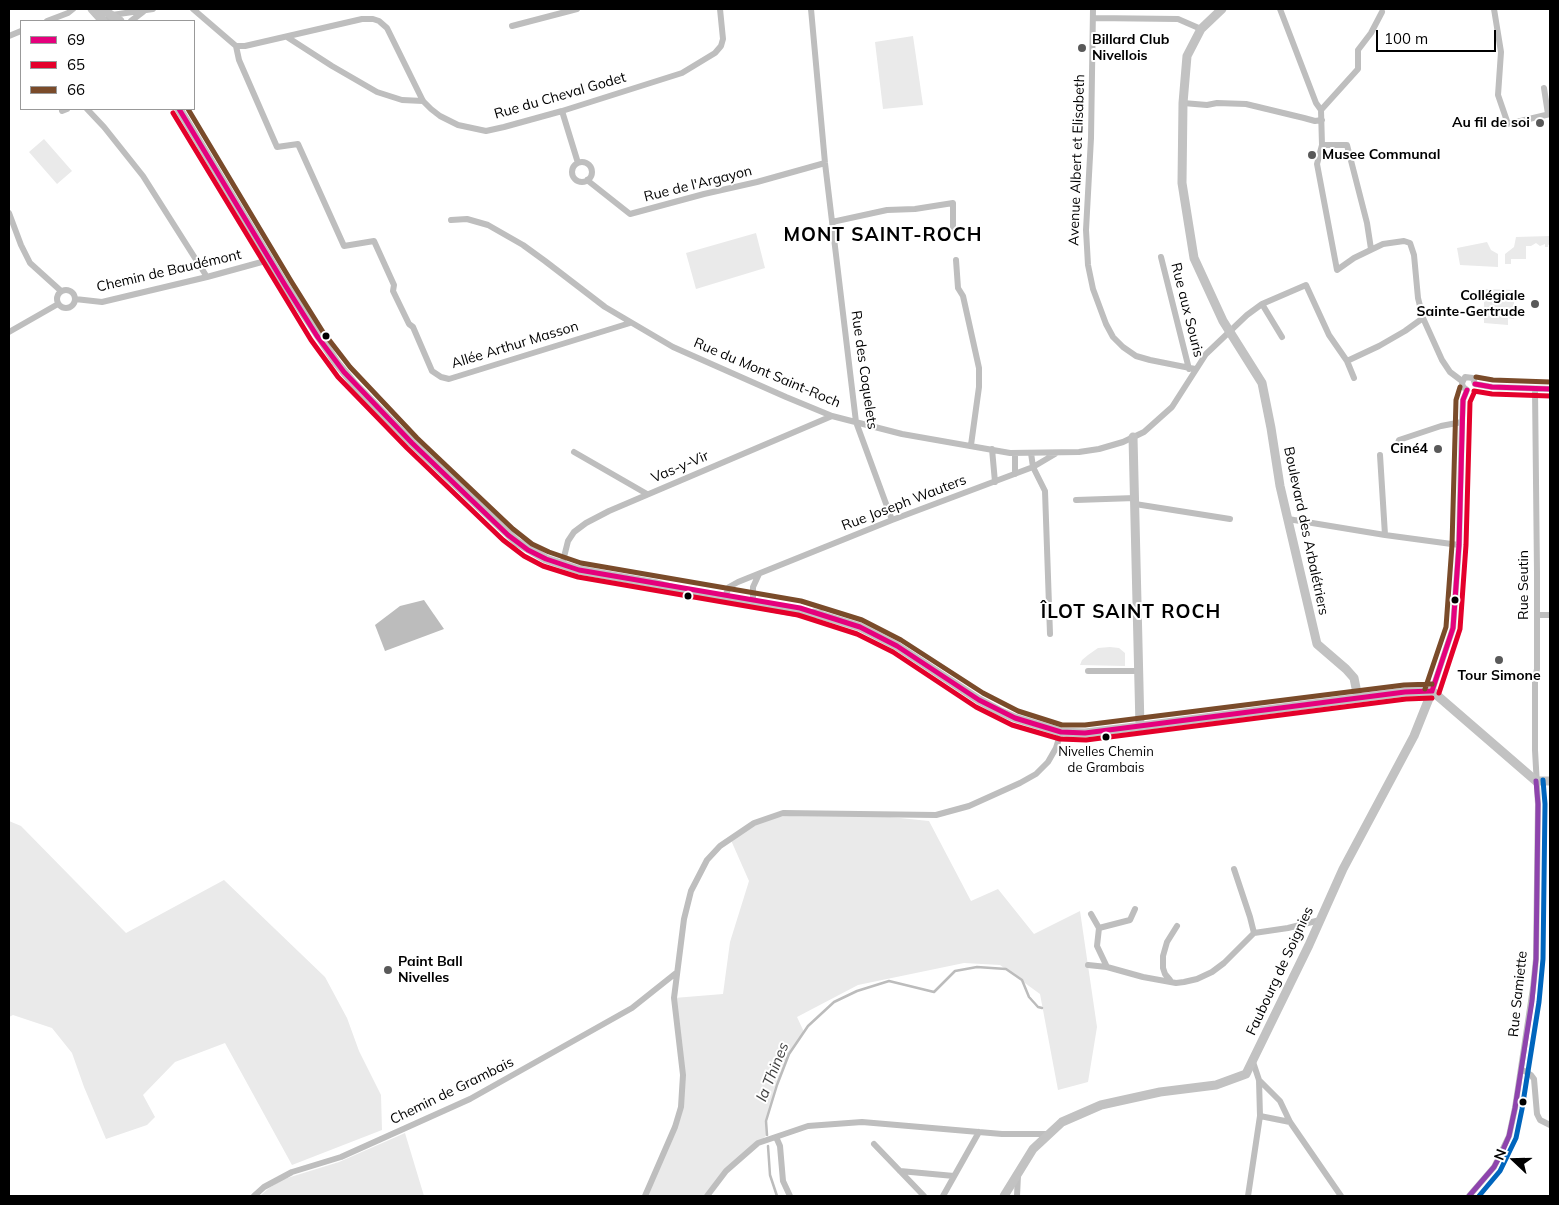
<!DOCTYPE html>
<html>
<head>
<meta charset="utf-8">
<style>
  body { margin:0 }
  #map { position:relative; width:1559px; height:1205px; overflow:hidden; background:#fff; font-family:Mulish,sans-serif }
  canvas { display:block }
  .frame { position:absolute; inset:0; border:10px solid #000; pointer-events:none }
  .legend { position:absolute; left:20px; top:20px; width:175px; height:90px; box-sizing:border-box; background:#fff; border:1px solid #999; margin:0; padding:6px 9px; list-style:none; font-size:15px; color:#000 }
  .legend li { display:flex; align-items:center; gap:10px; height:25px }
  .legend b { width:25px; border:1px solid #999 }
  .north { position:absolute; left:1489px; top:1135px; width:50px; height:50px; -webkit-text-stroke:4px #fff; paint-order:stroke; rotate:291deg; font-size:14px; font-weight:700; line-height:20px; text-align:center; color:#000 }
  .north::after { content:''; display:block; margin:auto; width:18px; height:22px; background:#000; clip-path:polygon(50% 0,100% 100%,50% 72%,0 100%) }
  .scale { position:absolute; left:1376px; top:30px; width:120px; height:22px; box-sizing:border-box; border:2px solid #000; border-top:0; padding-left:6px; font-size:15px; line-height:18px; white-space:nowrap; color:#000; -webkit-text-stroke:4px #fff; paint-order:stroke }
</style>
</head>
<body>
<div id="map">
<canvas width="1559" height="1205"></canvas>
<div class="frame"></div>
<ul class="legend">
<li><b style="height:6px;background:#e5007d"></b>69</li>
<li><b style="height:6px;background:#e4002b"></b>65</li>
<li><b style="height:6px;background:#7a4b2a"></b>66</li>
</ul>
<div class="north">N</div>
<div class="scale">100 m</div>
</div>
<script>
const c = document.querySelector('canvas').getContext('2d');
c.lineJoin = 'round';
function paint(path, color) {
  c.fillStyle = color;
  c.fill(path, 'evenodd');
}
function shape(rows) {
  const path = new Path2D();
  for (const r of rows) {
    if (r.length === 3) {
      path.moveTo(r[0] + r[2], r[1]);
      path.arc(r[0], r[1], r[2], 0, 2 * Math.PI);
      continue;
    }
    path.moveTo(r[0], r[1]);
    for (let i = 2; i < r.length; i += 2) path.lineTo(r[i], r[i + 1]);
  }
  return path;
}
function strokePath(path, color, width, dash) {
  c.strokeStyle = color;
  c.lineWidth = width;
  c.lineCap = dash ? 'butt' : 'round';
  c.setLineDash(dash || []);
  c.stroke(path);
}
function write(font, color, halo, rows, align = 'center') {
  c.font = font + ' Mulish,sans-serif';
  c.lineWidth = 4;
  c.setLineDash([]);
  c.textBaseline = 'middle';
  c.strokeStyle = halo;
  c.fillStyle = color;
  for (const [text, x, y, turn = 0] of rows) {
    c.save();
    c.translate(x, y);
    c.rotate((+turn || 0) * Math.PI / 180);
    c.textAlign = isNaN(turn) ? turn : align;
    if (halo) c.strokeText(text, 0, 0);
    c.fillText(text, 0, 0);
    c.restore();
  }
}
const green = shape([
  [913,36,923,105,883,109,875,42],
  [44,139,72,171,57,184,29,152],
  [756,233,765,268,696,289,686,253],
  [1550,236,1550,244,1548,245,1548,247,1545,247,1545,244,1540,246,1536,243,1531,246,1526,246,1526,259,1511,259,1511,264,1505,264,1505,254,1514,247,1516,237],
  [1487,242,1491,250,1498,254,1498,267,1460,265,1457,248],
  [1484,289,1514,290,1514,319,1508,318,1508,325,1484,323],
  [1110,647,1119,648,1125,653,1125,666,1080,665,1082,660,1088,655,1098,648],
  [851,813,929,821,971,901,998,889,1034,934,1080,911,1097,1027,1088,1082,1058,1090,1040,994,1000,965,964,963,858,985,797,1017,804,1032,789,1054,777,1085,766,1121,767,1135,726,1171,707,1196,645,1196,675,1127,683,1087,674,998,723,994,730,942,749,881,730,838,769,817],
  [9,821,21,826,126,933,224,880,325,977,347,1018,359,1051,381,1095,382,1130,292,1165,225,1043,175,1062,143,1095,155,1117,147,1125,106,1139,84,1087,72,1053,52,1028,13,1015,9,1017],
  [405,1133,424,1196,260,1196,269,1188,284,1179,339,1162]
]);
const water = shape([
  [424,600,444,629,385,651,375,625,400,606]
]);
const stream = shape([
  [767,1135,766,1121,777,1085,789,1054,808,1026,834,1002,857,991,889,981,934,992,955,971,977,967,1006,969,1022,980,1029,997,1038,1007,1042,1008],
  [768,1146,770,1175,777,1196]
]);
const street = shape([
  [193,9,236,46,245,46,362,19,373,19,379,21,387,28,423,101,431,109,440,116,458,125,486,131,504,127,562,111,682,73,715,53,721,46,723,39,720,9],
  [811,9,825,163,856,422,892,520],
  [1093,9,1091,138,1086,230,1088,265,1093,289,1106,324,1113,337,1123,347,1136,356,1150,360,1195,369],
  [1280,9,1316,103,1321,110,1322,145,1317,164,1337,270,1354,258,1383,244,1404,241,1410,243,1414,255,1418,298,1423,318,1442,360,1450,372,1462,381],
  [1494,9,1501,52,1498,95,1508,124,1550,114],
  [1093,18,1178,19,1201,29],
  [47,21,68,13,73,9],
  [105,21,112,15,153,9],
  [131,21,144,11],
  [512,26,577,9],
  [9,36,21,31],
  [287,37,332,66,377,92,402,100,423,101],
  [236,46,239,60,277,147,298,144,344,246,374,241,394,285,393,291,409,324,413,327,432,371,441,377,449,379,630,323],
  [1544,88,1548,114],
  [1183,103,1207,105,1217,103,1246,104,1304,118,1315,121,1322,120],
  [87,109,104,127,143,176,207,277],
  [1321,110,1358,69,1358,50,1371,33,1382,12],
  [62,111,67,109],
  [562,111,578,163],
  [1322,145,1347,145,1367,223,1371,249],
  [582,172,10],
  [587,180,630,214,704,194,757,182,825,163],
  [9,213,21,245,30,263,61,291],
  [451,220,467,219,488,225,523,245,545,261,605,307,673,347,786,397,832,416,902,434,1010,453,1079,452,1099,449,1123,442,1144,432,1172,407,1206,354,1247,315,1262,304,1306,285,1329,335,1347,361,1354,378],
  [832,222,887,210,915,209,953,203,953,230],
  [1161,257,1189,369],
  [956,260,958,288,963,296,979,368,979,387,971,445],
  [66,299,9],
  [75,299,102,302,207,277,269,260],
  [1262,304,1282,337],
  [9,332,58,304],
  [1347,361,1379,346,1405,331,1423,318],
  [1475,384,1492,387,1550,389],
  [1467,390,1463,387,1462,383,1465,377,1473,378,1475,384],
  [1398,443,1399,440,1441,426,1462,422],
  [992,449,995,482],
  [574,452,647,494],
  [1031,453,1033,467,1045,491,1050,634],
  [1380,455,1385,535],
  [1015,474,1015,453],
  [1076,500,1135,498],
  [1135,504,1230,519],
  [1288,519,1385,535,1459,545],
  [562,565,568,541,574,532,586,523,609,511,832,416],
  [724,599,729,587,738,582,892,520,1033,467,1055,454],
  [753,604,753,587,759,574],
  [1537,615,1550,615],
  [1088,671,1138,671],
  [1432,691,1453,628,1459,545,1462,422,1463,400,1467,390],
  [1234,869,1250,917,1254,933],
  [1091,914,1099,928],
  [1088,965,1107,967,1143,977,1176,983,1184,982,1197,979,1212,972,1224,963,1254,933,1288,928,1320,920],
  [1107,967,1097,946,1099,928,1130,920,1135,909],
  [1170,980,1165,974,1163,968,1163,956,1167,942,1177,926],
  [1521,1069,1531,1075,1534,1079,1537,1114,1540,1120,1550,1125],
  [1259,1080,1280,1101,1290,1122,1341,1196],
  [1260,1116,1290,1122],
  [776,1137,780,1146,783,1181,790,1196],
  [874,1144,924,1196],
  [900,1171,954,1176],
  [254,1196,264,1187,292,1172,341,1157,470,1099,632,1008,676,973],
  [645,1196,675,1127,681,1107,683,1075,674,998,684,919,691,891,707,860,720,846,754,823,783,813,936,815,969,806,1020,783,1036,774,1048,762,1056,748,1061,732],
  [707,1196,726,1171,758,1143,808,1126,862,1122,1002,1134,1047,1134],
  [943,1196,979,1132],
  [1017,1196,1018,1175],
  [1248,1196,1260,1116,1259,1080,1253,1062],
  [1469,1196,1494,1167,1509,1136,1515,1108,1533,988,1536,959,1538,804,1535,750,1535,680,1537,669,1537,573,1535,389]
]);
const secondary = shape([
  [92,9,103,21],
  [102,9,120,21],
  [1222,9,1201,29,1187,56,1183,103,1182,183,1194,258,1223,321,1262,383,1271,428,1280,486,1317,644,1346,669,1354,678,1358,698],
  [179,109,285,285,336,362,355,385,412,443,517,542,546,559,579,570,657,584,682,591,799,613,820,614],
  [1133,437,1140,727],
  [814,613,860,627,897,646,979,700,999,711,1015,718,1061,732,1085,733,1135,727,1405,692,1432,691],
  [1432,691,1536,781,1550,781],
  [1004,1196,1033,1149,1062,1122,1101,1105,1160,1092,1216,1085,1246,1074,1309,945,1343,869,1414,736,1432,691]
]);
const bus1 = shape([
  [179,109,285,285,317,336,344,372,412,443,508,535,528,550,546,559,579,570,800,608,860,627,897,646,979,700,1015,718,1061,732,1085,733,1405,692,1432,691],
  [1475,384,1492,387,1550,389],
  [1432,691,1453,628,1459,545,1463,400,1467,390]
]);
const bus2 = shape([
  [173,113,311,340,338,377,407,448,503,540,524,556,543,566,578,577,798,615,857,634,893,652,976,707,1012,725,1060,739,1086,740,1406,699,1432,698],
  [1474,391,1492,394,1550,396],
  [1439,693,1460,629,1466,545,1470,402,1474,393]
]);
const bus3 = shape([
  [188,109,291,281,323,332,350,367,417,438,513,529,532,544,549,552,581,563,801,601,862,620,901,640,983,693,1018,711,1062,725,1085,725,1404,685,1432,684],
  [1476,377,1493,380,1550,382],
  [1425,689,1446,627,1452,545,1456,400,1460,387]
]);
const bus4 = shape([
  [1469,1196,1494,1167,1502,1152,1509,1136,1515,1108,1532,1001,1536,959,1538,804,1536,781]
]);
const bus5 = shape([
  [1479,1196,1500,1171,1516,1138,1522,1109,1539,1002,1543,959,1545,804,1543,780]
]);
const markers = [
  [1082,48,5,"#595959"],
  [1540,123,5,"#595959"],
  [1312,155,5,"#595959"],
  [1535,304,5,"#595959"],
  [326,336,4.5,"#000"],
  [1438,449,5,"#595959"],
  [688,596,4.5,"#000"],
  [1455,600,4.5,"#000"],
  [1499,660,5,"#595959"],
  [1106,737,4.5,"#000"],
  [388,970,5,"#595959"],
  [1523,1102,4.5,"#000"]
];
const busNames = [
  ["Nivelles Chemin",1106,752],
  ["de Grambais",1106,768]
];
const poiNames = [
  ["Billard Club",1092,40],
  ["Nivellois",1092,56],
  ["Au fil de soi",1530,123,"right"],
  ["Musee Communal",1322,155],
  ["Collégiale",1525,296,"right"],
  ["Sainte-Gertrude",1525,312,"right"],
  ["Ciné4",1428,449,"right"],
  ["Tour Simone",1499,676,"center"],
  ["Paint Ball",398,962],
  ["Nivelles",398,978]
];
const streetNames = [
  ["Rue du Cheval Godet",560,96,-16],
  ["Avenue Albert et Elisabeth",1077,160,-88],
  ["Rue de l'Argayon",698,184,-14],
  ["Chemin de Baudémont",169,271,-13],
  ["Rue aux Souris",1187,310,76],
  ["Allée Arthur Masson",515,345,-17],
  ["Rue des Coquelets",864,370,82],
  ["Rue du Mont Saint-Roch",767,373,23],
  ["Vas-y-Vir",680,467,-23],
  ["Rue Joseph Wauters",904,503,-21],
  ["Boulevard des Arbalétriers",1306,531,78],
  ["Rue Seutin",1524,585,-90],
  ["Faubourg de Soignies",1280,971,-65],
  ["Rue Samiette",1518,994,-84],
  ["Chemin de Grambais",452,1091,-26]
];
const waterNames = [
  ["la Thines",773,1072,-68]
];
const districtNames = [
  ["MONT SAINT-ROCH",883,235],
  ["ÎLOT SAINT ROCH",1131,612]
];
paint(green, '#eaeaea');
paint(water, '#bcbcbc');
strokePath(stream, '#bcbcbc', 2.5);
strokePath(street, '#bebebe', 6);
strokePath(secondary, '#c2c2c2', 9);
strokePath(bus1, '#e5007d', 5);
strokePath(bus2, '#e4002b', 5);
strokePath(bus3, '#7a4b2a', 5);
strokePath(bus4, '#8e44ad', 5);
strokePath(bus5, '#0065bd', 5);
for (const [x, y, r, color] of markers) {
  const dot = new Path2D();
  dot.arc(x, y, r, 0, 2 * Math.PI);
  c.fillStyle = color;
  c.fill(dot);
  strokePath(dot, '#fff', 2);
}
write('13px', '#000', '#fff', busNames);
write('bold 14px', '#000', '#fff', poiNames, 'left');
write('14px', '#000', '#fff', streetNames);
write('italic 15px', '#414141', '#fff', waterNames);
c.letterSpacing = '1px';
write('bold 19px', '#000', '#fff', districtNames);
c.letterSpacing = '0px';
</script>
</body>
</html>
